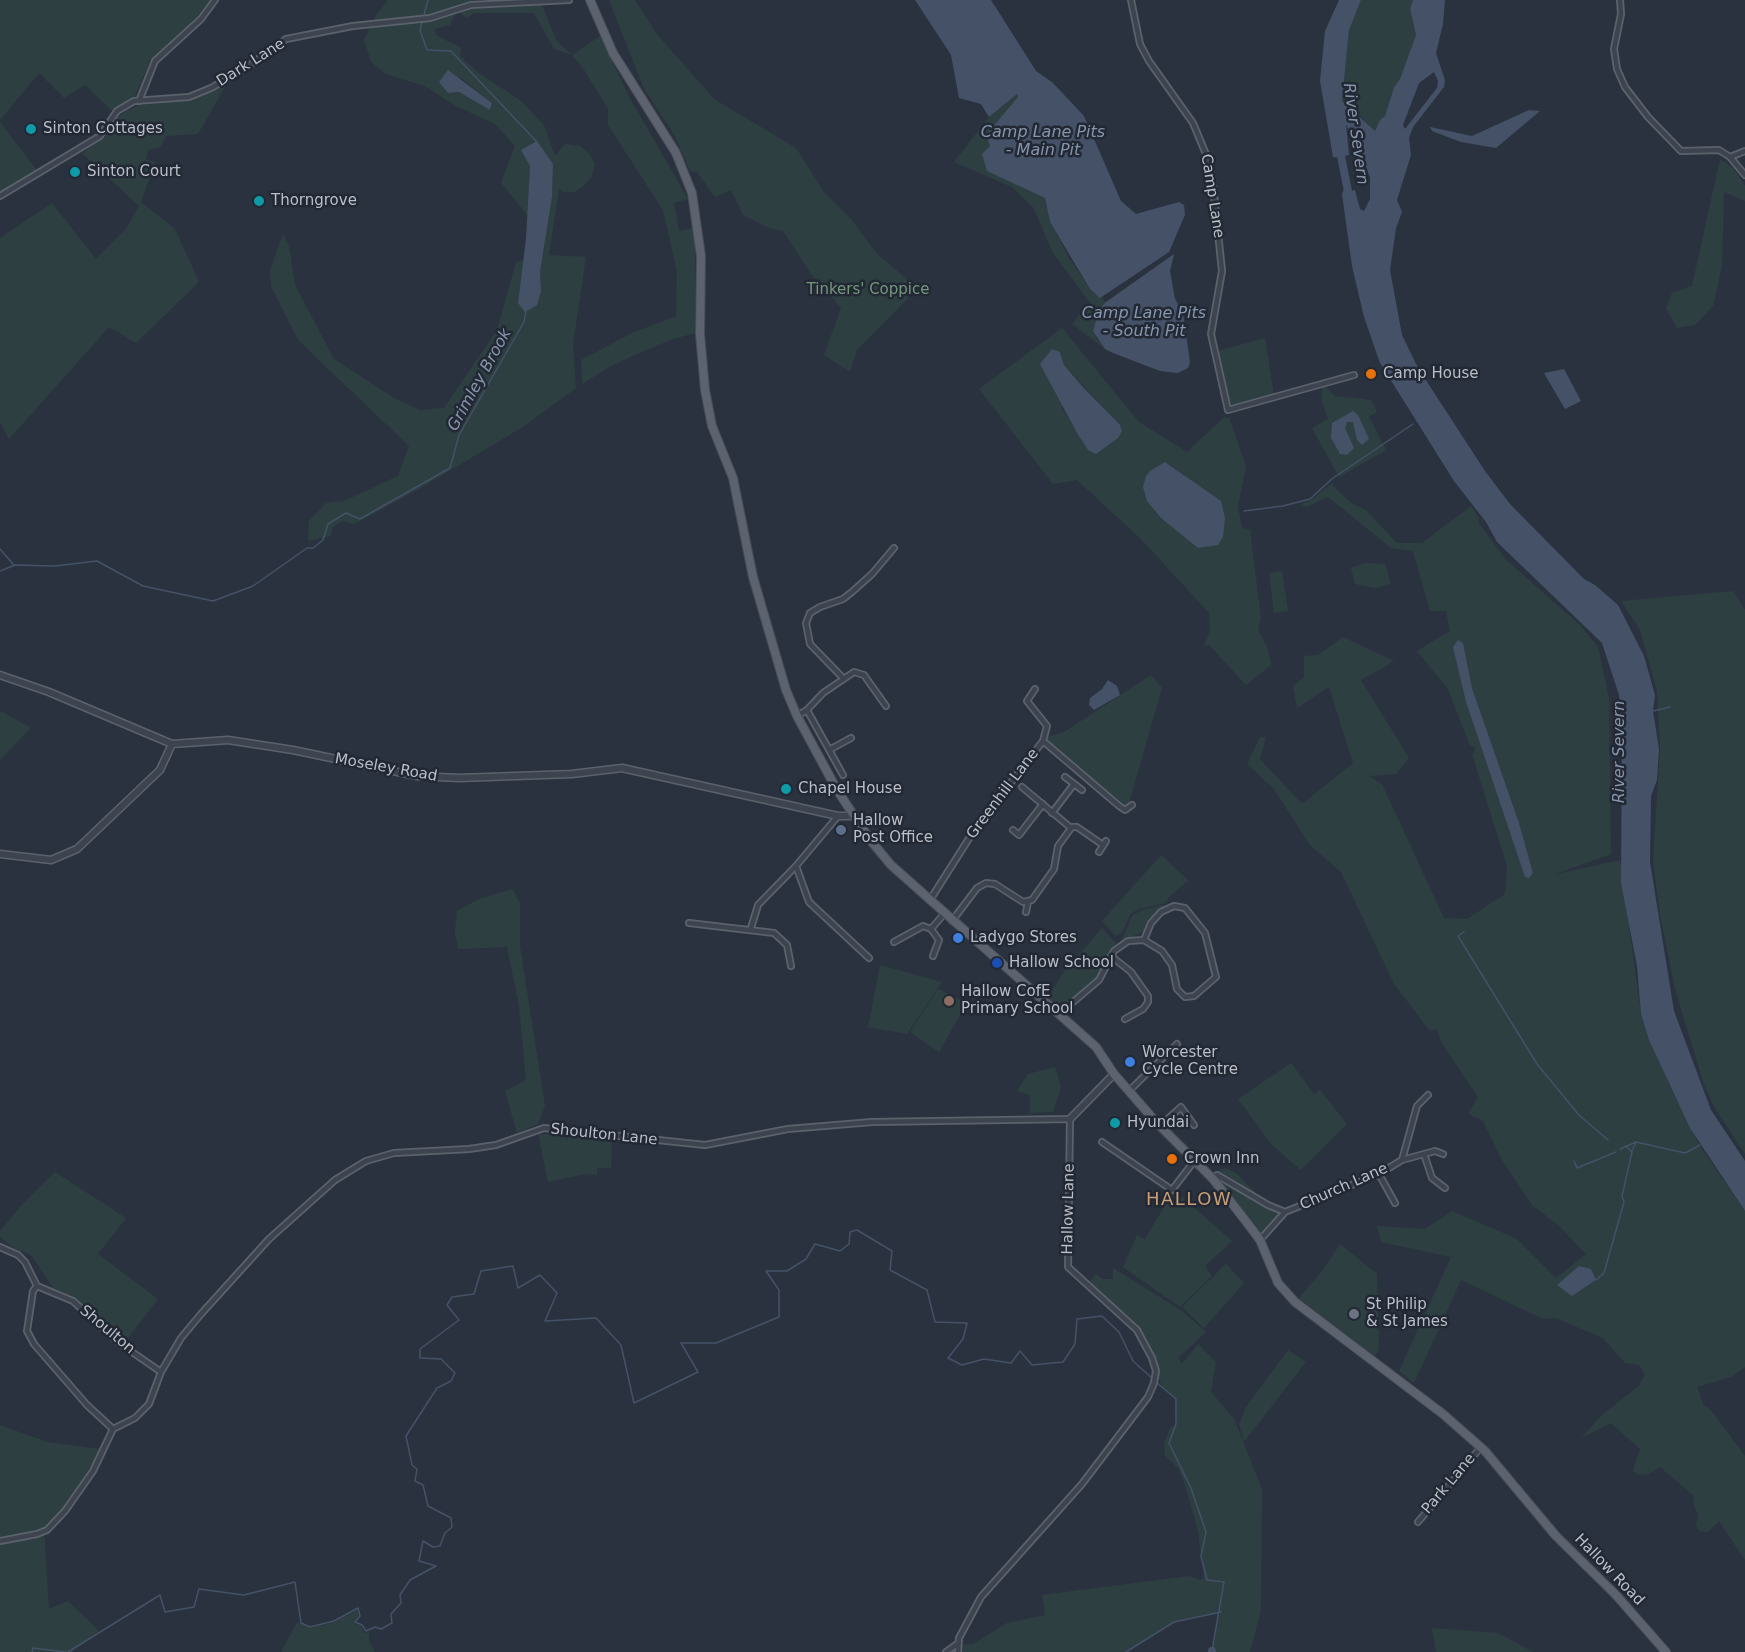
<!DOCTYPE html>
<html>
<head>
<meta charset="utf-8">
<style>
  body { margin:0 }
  canvas { display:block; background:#2a323f }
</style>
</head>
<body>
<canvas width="1745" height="1652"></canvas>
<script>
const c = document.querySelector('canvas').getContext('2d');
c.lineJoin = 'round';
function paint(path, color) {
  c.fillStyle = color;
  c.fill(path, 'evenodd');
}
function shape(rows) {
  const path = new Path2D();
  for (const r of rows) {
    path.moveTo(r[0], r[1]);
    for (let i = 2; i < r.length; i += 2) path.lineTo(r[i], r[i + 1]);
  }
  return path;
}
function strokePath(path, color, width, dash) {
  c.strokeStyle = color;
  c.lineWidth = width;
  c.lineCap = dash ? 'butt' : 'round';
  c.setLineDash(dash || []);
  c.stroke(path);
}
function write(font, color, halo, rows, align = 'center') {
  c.font = font + ' "DejaVu Sans",sans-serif';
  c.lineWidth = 5;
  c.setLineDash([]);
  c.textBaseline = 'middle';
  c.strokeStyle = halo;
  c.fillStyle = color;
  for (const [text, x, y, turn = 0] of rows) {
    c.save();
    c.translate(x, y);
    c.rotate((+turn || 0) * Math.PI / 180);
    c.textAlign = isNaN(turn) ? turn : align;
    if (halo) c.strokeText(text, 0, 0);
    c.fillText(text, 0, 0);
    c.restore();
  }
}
const green = shape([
  [0,0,210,0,196,18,150,61,134,98,113,112,85,85,64,98,39,73,0,120],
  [388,0,473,0,474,9,542,5,556,40,572,55,600,36,629,97,688,199,674,203,679,231,695,228,695,333,673,339,637,354,611,366,582,384,581,360,632,333,676,316,677,272,663,210,608,125,608,109,583,68,572,55,554,49,534,13,474,13,467,18,458,12,454,15,450,25,435,29,436,35,461,48,460,56,480,74,520,100,544,125,555,156,565,144,580,146,589,153,595,164,592,176,584,186,574,192,564,192,559,189,549,255,586,257,573,344,576,388,524,426,419,489,354,524,343,521,333,527,330,536,308,541,309,521,326,503,344,501,398,476,409,446,298,340,271,286,270,270,283,234,289,246,295,285,334,359,394,398,420,410,444,408,497,330,516,262,524,260,518,303,541,291,540,272,552,197,553,164,530,166,528,216,501,183,515,146,495,124,454,105,425,86,386,74,371,62,364,40,376,15],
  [461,78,492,103,491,110,459,92,448,93,440,82],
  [609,0,635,0,656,33,714,99,796,148,824,192,851,219,877,254,913,284,909,297,857,350,850,372,824,355,841,308,811,274,783,231,769,228,743,215,731,190,715,197,697,172,690,171,675,136,644,89],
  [1413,0,1410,9,1416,35,1400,79,1394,87,1385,116,1375,131,1373,131,1360,115,1342,101,1349,30,1361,0],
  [229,80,198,134,166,136,161,147,148,150,146,160,155,162,141,202,175,229,199,282,136,343,109,327,9,439,0,422,0,238,52,203,96,259,126,229,139,206,82,153,105,137,117,118,126,111,145,103,190,100],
  [1017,94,1019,97,987,135,990,146,987,170,1045,198,1050,222,1069,258,1090,289,1106,302,1099,309,1096,337,1105,349,1072,324,1090,303,1053,253,1033,207,1012,187,954,162,989,117],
  [0,122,38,172,0,192],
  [1720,159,1733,168,1745,186,1745,201,1724,192,1722,266,1713,306,1695,325,1677,328,1666,308,1672,293,1692,286],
  [1062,328,1139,422,1187,452,1223,418,1229,418,1246,466,1238,506,1242,528,1250,530,1261,618,1258,630,1268,649,1271,665,1246,685,1210,646,1204,645,1210,631,1209,613,1141,539,1077,480,1053,484,979,389],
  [1060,352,1064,365,1104,408,1088,450,1062,408],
  [1169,464,1194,483,1223,537,1147,501],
  [1265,338,1274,395,1234,405,1229,403,1217,351],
  [1323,384,1335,396,1371,400,1377,412,1369,416,1386,450,1339,477,1312,428,1328,419,1321,399],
  [1331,484,1351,503,1366,510,1397,543,1422,543,1471,506,1480,520,1478,522,1506,560,1580,625,1598,647,1609,699,1611,854,1553,875,1620,860,1641,1014,1668,1082,1700,1146,1745,1211,1745,1367,1731,1377,1697,1387,1704,1406,1710,1409,1745,1456,1745,1560,1719,1521,1708,1532,1700,1531,1696,1526,1698,1514,1693,1504,1694,1496,1660,1467,1649,1474,1639,1475,1633,1471,1640,1449,1611,1423,1581,1438,1603,1414,1639,1386,1645,1374,1639,1365,1625,1363,1603,1338,1556,1318,1543,1319,1461,1280,1414,1383,1399,1371,1451,1257,1381,1242,1377,1226,1425,1229,1452,1211,1517,1239,1556,1278,1586,1254,1558,1225,1532,1205,1502,1160,1483,1121,1468,1114,1478,1097,1441,1042,1437,1029,1430,1031,1394,984,1341,872,1310,845,1274,789,1247,764,1260,737,1266,737,1260,759,1302,804,1353,763,1329,687,1297,708,1293,686,1304,677,1304,656,1318,655,1343,637,1394,661,1361,680,1409,758,1396,774,1369,776,1382,784,1444,918,1467,919,1505,894,1507,866,1472,754,1475,751,1474,746,1470,746,1448,689,1417,651,1450,631,1446,611,1430,611,1413,551,1391,548,1328,497,1306,507,1301,504,1311,500],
  [1463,643,1472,688,1519,823,1533,873,1525,876,1466,702],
  [1364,563,1385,564,1391,584,1375,588,1355,584,1351,568],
  [1282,571,1288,611,1274,613,1269,573],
  [1733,591,1745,610,1745,1154,1715,1108,1704,1085,1675,989,1660,915,1653,861,1660,748,1657,691,1640,630,1621,601],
  [1151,675,1162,688,1128,807,1048,743,1047,737,1064,732],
  [1,711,31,728,0,760,0,713],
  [1161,855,1190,882,1186,882,1169,897,1166,903,1138,909,1130,915,1123,931,1116,936,1102,921],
  [512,889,520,903,520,946,545,1106,538,1124,517,1133,505,1091,526,1080,519,1006,507,947,458,949,455,932,457,911,479,899],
  [1162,905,1165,906,1149,918,1143,932,1121,941,1132,916,1142,910],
  [1102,928,1116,943,1097,978,1063,1007,1057,1007,1047,999,1063,973],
  [880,965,942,982,907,1034,868,1027],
  [938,989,967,1003,939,1052,910,1032],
  [1291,1063,1314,1094,1320,1090,1347,1124,1301,1170,1272,1145,1238,1099],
  [1055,1067,1061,1087,1053,1112,1030,1113,1030,1095,1017,1091,1028,1074],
  [538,1134,612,1140,611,1168,597,1168,597,1175,586,1174,548,1182],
  [1225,1168,1236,1173,1268,1205,1285,1212,1261,1236,1254,1222,1219,1181,1215,1172],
  [55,1172,126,1218,98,1254,158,1299,125,1342,71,1295,53,1288,31,1255,14,1248,0,1237,0,1231,20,1207],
  [1174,1190,1232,1241,1205,1266,1212,1276,1180,1307,1123,1267,1137,1235,1145,1239],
  [1340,1244,1377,1274,1379,1349,1375,1356,1299,1298,1323,1270],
  [1226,1264,1244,1283,1204,1328,1182,1307],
  [1113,1268,1182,1311,1206,1332,1178,1358,1182,1364,1198,1344,1216,1362,1211,1392,1234,1419,1262,1489,1261,1610,1250,1652,1212,1652,1220,1612,1174,1622,1126,1652,963,1652,961,1645,973,1644,1007,1623,1045,1615,1042,1595,1189,1576,1200,1580,1204,1578,1198,1531,1186,1488,1179,1469,1165,1455,1164,1443,1171,1427,1176,1426,1175,1399,1162,1387,1146,1340,1090,1282,1096,1274,1103,1279,1113,1279],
  [1288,1350,1306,1362,1244,1442,1239,1424,1246,1407],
  [0,1425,47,1442,100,1449,68,1505,44,1529,49,1609,68,1601,99,1631,72,1652,0,1652],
  [357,1610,359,1616,354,1623,361,1626,364,1633,369,1632,369,1640,375,1652,281,1652,297,1622,312,1628,335,1622],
  [1432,1628,1498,1633,1533,1652,1436,1652]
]);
const water = shape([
  [915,0,991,0,1036,71,1052,82,1084,116,1121,201,1136,214,1179,202,1184,205,1185,215,1169,252,1100,298,1090,289,1050,222,1045,198,987,171,982,154,990,146,986,135,1018,97,1017,94,989,117,981,104,959,98,951,55],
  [1339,0,1361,0,1349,30,1342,101,1375,131,1380,120,1385,116,1394,87,1400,79,1416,35,1410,9,1413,0,1445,0,1443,24,1436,53,1445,80,1444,87,1413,127,1409,138,1411,155,1397,200,1402,212,1396,228,1390,270,1402,335,1418,368,1485,471,1510,504,1584,579,1595,585,1618,605,1644,656,1655,695,1653,711,1659,749,1657,780,1651,796,1650,862,1674,1011,1711,1110,1745,1161,1745,1211,1690,1128,1649,1040,1641,1014,1637,966,1621,883,1622,727,1619,695,1602,643,1497,542,1486,522,1454,481,1380,363,1364,317,1352,266,1342,194,1345,186,1348,185,1351,191,1355,190,1360,209,1364,211,1370,199,1370,177,1346,124,1349,155,1344,156,1344,164,1341,165,1339,158,1333,157,1320,81,1325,31],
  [1434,72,1438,81,1437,88,1405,129,1403,125,1419,83],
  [448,70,492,103,490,110,459,92,448,93,439,82],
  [1529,110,1540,111,1496,148,1461,142,1432,131,1430,127,1472,136],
  [537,141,553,164,552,197,540,272,541,291,537,305,525,312,518,303,526,239,530,166,521,150],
  [1174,254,1170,271,1175,299,1183,313,1190,362,1188,368,1178,373,1160,371,1113,353,1105,349,1093,331,1099,309,1106,302],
  [1052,349,1060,352,1064,365,1082,386,1120,425,1122,431,1118,438,1096,454,1088,450,1077,433,1040,364],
  [1564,369,1581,401,1565,409,1544,373],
  [1353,411,1358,415,1369,439,1362,445,1357,440,1353,422,1347,422,1345,428,1354,448,1347,455,1340,454,1331,438,1332,423],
  [1165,462,1221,501,1225,518,1223,537,1218,545,1198,548,1161,518,1147,501,1143,487,1146,476,1150,471],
  [1458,640,1463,643,1472,688,1519,823,1533,873,1529,878,1525,877,1466,702,1453,647],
  [1108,680,1117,686,1120,695,1094,710,1089,705,1090,698,1102,689],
  [1579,1266,1591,1269,1596,1280,1572,1296,1557,1285]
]);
const stream = shape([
  [428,0,420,30,427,50,451,51,537,142],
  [1244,511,1283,506,1310,499,1333,478,1413,424],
  [0,549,13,564],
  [0,571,15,565,55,566,97,561,143,586,213,601,253,586,307,548,313,548,323,540,328,524,346,513,360,519,450,468,459,435,524,322,526,311],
  [1653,711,1670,707],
  [1464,932,1458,936,1537,1064,1579,1115,1608,1140],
  [1620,1149,1636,1142,1685,1153,1700,1145],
  [1632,1151,1636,1142],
  [1574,1161,1577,1168,1616,1152],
  [1596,1280,1604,1273,1624,1202,1622,1196,1632,1152,1627,1147],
  [1156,1382,1176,1399,1176,1424,1169,1443,1191,1488,1206,1532,1201,1556,1207,1580,1224,1582,1212,1651],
  [32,1652,33,1648,66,1652],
  [68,1652,160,1595,165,1612,194,1607,199,1589,244,1595,295,1582,301,1623,310,1627,334,1621,358,1608,360,1616,355,1622,362,1625,366,1631,375,1627,381,1629,392,1623,391,1614,401,1603,400,1595,410,1580,436,1566,419,1561,423,1541,433,1547,440,1546,445,1533,452,1527,451,1518,428,1506,423,1485,415,1481,417,1469,412,1465,406,1436,437,1388,451,1381,455,1373,441,1359,420,1358,420,1349,459,1320,447,1305,452,1297,474,1294,481,1271,513,1266,518,1288,540,1275,557,1293,545,1321,596,1318,621,1345,634,1403,698,1372,681,1343,716,1343,779,1317,779,1290,766,1271,787,1271,806,1259,815,1244,840,1251,849,1244,850,1232,857,1230,892,1251,890,1270,927,1290,935,1322,967,1323,963,1339,948,1358,962,1365,984,1359,1011,1363,1020,1351,1032,1365,1063,1362,1075,1344,1077,1319,1102,1316,1119,1332,1133,1361,1153,1379],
  [1126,1652,1174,1622,1221,1612]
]);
const river = shape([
  [1341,156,1349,196],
  [1212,1652,1212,1651]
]);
const minor = shape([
  [1131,0,1140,44,1149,61,1193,123,1208,159,1213,185,1222,271,1211,334,1228,410,1354,375],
  [1620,0,1621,14,1614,49,1617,69,1625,87,1648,117,1681,151,1719,150,1730,157,1745,175],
  [139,101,155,61,201,19,215,0],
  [1730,157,1745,151],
  [0,196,100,136,117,111,134,101,189,97,211,88,240,72,286,39,353,26,430,18,471,5,569,0],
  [843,678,810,644,806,623,810,613,820,607,843,599,852,592,872,574,894,548],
  [807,710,823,693,854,672,864,675,886,706],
  [797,716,807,710,843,775],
  [1043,741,1118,805,1125,810,1132,805],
  [829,750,851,738],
  [1065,777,1082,790],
  [1022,787,1071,828],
  [1052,813,1074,784],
  [838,816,796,866,809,902,869,958],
  [1013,830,1019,835,1043,804],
  [1099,852,1106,841],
  [930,900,975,829,1043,741,1047,726,1027,701,1035,689],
  [1026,912,1028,902],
  [952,921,977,888,986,883,995,884,1023,902,1032,900,1054,869,1058,846,1072,827,1077,827,1103,845],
  [689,923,774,933,787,945,791,966],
  [751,928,758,905,796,866],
  [931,929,939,940,933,956],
  [894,942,923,926,931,929,944,914],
  [1111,956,1131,972,1148,996,1148,1002,1143,1009,1125,1019],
  [1059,1014,1099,980,1114,951,1128,941,1144,940,1162,951,1172,965,1177,989,1185,997,1194,996,1216,977,1205,933,1185,908,1174,906,1161,912,1151,923,1144,940],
  [1129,1091,1177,1044],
  [1160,1126,1181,1107,1194,1125],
  [1102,1142,1172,1190,1195,1160],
  [1424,1154,1432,1178,1445,1188],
  [1402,1160,1435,1151,1443,1154],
  [1379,1174,1395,1203],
  [1213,1179,1217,1175,1268,1205,1285,1212],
  [1260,1240,1285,1212,1379,1174,1402,1160,1417,1106,1428,1095],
  [0,1247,18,1255,25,1262,37,1286,73,1301,119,1343,161,1372],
  [37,1286,33,1291,27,1331,34,1344,87,1405,113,1429],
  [1418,1522,1481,1447],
  [0,1541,37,1534,47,1530,65,1511,93,1471,113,1429,135,1418,149,1404,161,1372,181,1338,201,1314,269,1239,335,1180,366,1161,394,1153,469,1149,496,1145,544,1128,705,1145,788,1129,872,1122,1070,1119,1068,1267,1137,1330,1152,1358,1156,1371,1154,1383,1148,1397,1082,1484,981,1597,959,1638,958,1652],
  [946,1652,957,1644]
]);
const tertiary = shape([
  [0,675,49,692,172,744,228,740,293,750,417,776,459,778,572,774,622,768,838,816,854,816],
  [0,854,51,860,77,849,160,770,172,744],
  [1070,1119,1114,1074]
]);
const primary = shape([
  [590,0,613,53,676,153,692,193,701,256,700,334,705,390,712,426,733,478,753,577,786,690,797,716,837,790,871,841,891,865,1096,1047,1114,1074,1156,1122,1213,1179,1248,1224,1260,1240,1278,1283,1295,1302,1443,1414,1485,1451,1556,1536,1616,1595,1666,1652]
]);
const markers = [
  [31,129,6,"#0f9aa8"],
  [75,172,6,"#0f9aa8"],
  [259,201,6,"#0f9aa8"],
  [1371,374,6,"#e8710a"],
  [786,789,6,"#0f9aa8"],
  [841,830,6,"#5c6f8a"],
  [958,938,6,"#3f7fe0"],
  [997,963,6,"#1a4fb4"],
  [949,1001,6,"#8d6e63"],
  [1130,1062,6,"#3f7fe0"],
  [1115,1123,6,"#0f9aa8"],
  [1172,1159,6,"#e8710a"],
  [1354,1314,6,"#6b7280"]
];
const streetNames = [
  ["Dark Lane",251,63,-32],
  ["Camp Lane",1212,196,81],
  ["Moseley Road",386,768,10],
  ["Greenhill Lane",1003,794,-53],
  ["Shoulton Lane",604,1135,6],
  ["Church Lane",1344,1187,-24],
  ["Hallow Lane",1069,1209,-89],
  ["Shoulton",107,1330,40],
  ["Park Lane",1449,1484,-50],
  ["Hallow Road",1609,1570,46]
];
const poiNames = [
  ["Sinton Cottages",43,129],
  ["Sinton Court",87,172],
  ["Thorngrove",271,201],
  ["Camp House",1383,374],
  ["Chapel House",798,789],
  ["Hallow",853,821],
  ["Post Office",853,838],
  ["Ladygo Stores",970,938],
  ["Hallow School",1009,963],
  ["Hallow CofE",961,992],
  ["Primary School",961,1009],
  ["Worcester",1142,1053],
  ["Cycle Centre",1142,1070],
  ["Hyundai",1127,1123],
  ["Crown Inn",1184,1159],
  ["St Philip",1366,1305],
  ["& St James",1366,1322]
];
const parkNames = [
  ["Tinkers' Coppice",868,290]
];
const waterNames = [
  ["Camp Lane Pits",1043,133],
  ["- Main Pit",1043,151],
  ["River Severn",1355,134,82],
  ["Camp Lane Pits",1144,314],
  ["- South Pit",1144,332],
  ["Grimley Brook",480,380,-61],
  ["River Severn",1620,752,-90]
];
const quarterNames = [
  ["HALLOW",1189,1200]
];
paint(green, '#2d3f41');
paint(water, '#445167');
strokePath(stream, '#445167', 1.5);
strokePath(river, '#445167', 8);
strokePath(minor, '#5b626c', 8);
strokePath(tertiary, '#5b626c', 9);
strokePath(primary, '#474d58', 10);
strokePath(minor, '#3e444f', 4.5);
strokePath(tertiary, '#3e444f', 6);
strokePath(primary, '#5c636f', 8);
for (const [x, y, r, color] of markers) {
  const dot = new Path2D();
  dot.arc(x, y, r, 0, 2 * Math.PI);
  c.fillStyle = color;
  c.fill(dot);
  strokePath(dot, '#222934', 2);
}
write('15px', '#babfc9', '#222934', streetNames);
write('15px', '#babfc9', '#222934', poiNames, 'left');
write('15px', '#75977e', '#222934', parkNames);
write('italic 16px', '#8695ac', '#222934', waterNames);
c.letterSpacing = '1.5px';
write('18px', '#c99e76', '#222934', quarterNames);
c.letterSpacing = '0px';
</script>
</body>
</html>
